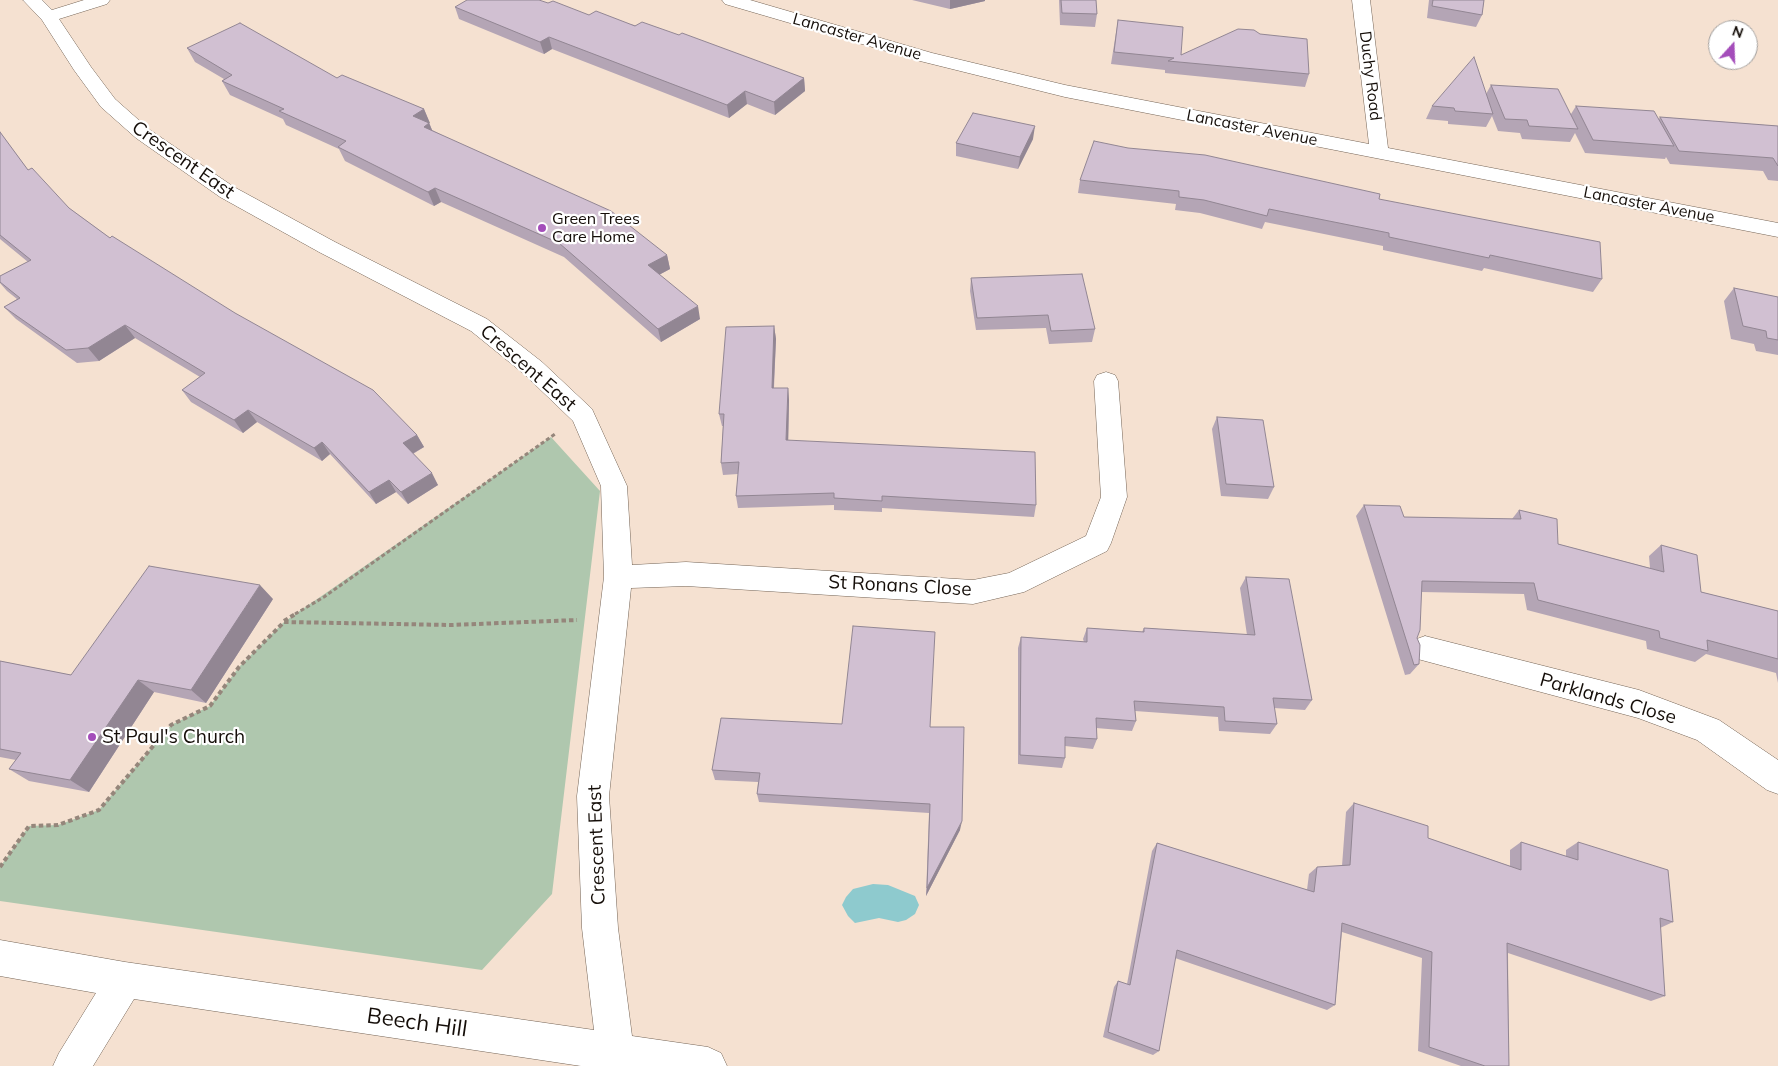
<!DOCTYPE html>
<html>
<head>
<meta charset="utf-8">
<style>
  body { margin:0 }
  #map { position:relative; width:1778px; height:1066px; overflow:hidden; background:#f5e1d1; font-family:Mulish,sans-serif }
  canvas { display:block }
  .north { position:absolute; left:1708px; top:20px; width:50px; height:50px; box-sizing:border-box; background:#fff; border:1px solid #a19e9c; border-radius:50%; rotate:20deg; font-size:14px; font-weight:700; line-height:20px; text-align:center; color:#140d08 }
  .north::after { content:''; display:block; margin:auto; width:18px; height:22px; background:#a44dba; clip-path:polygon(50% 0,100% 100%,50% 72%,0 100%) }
</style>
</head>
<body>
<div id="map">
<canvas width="1778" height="1066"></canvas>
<div class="north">N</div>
</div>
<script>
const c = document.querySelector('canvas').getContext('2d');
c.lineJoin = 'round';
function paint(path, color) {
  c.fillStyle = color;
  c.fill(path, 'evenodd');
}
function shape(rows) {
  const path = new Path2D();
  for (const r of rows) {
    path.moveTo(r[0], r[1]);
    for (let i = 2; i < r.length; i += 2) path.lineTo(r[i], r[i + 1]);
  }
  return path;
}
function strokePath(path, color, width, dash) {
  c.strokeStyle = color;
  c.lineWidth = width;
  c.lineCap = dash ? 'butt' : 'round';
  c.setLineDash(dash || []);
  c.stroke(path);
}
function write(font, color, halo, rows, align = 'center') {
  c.font = font + ' Mulish,sans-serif';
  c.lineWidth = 4.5;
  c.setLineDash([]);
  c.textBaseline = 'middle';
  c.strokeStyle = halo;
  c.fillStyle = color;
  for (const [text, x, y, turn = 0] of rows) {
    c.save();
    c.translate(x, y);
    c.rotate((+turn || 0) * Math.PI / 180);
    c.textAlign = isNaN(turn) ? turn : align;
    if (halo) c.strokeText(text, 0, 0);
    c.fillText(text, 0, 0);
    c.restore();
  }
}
const green = shape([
  [551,437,600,491,552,894,482,970,0,901,0,867,29,826,58,825,99,810,171,725,210,706,239,667,284,622]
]);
const water = shape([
  [873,884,888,885,915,896,919,905,915,914,906,920,898,922,879,918,855,923,848,916,842,905,846,897,853,889]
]);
const pathFar1 = shape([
  [295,614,324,597,555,434]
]);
const path = shape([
  [284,621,297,613],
  [0,867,29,826,58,825,99,810,171,725,210,706,239,667,284,622,451,625,577,620]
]);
const minor = shape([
  [23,0,42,0,52,10,84,0,110,0,107,4,59,19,91,67,115,99,150,130,234,187,335,242,487,319,542,362,592,409,627,486,632,565,686,562,973,580,1009,573,1086,536,1101,497,1094,381,1097,375,1106,372,1115,375,1118,381,1127,497,1111,543,1107,551,1024,592,973,604,686,586,631,588,609,796,618,928,632,1036,708,1047,721,1053,727,1066,581,1066,134,999,93,1066,53,1066,59,1053,96,993,0,976,0,940,125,962,594,1030,582,928,577,796,604,577,601,486,573,421,524,374,471,331,319,252,220,197,136,138,101,107,74,70,42,20,23,0],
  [722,0,750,0,932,53,1065,85,1369,144,1352,0,1370,0,1388,148,1778,223,1778,237,1065,97,920,61,725,4,722,0],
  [1425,636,1639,690,1719,720,1778,760,1778,794,1767,790,1697,740,1638,718,1414,658,1410,649,1414,640,1425,636]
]);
const wall = shape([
  [912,0,985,0,985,1,950,9],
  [1059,0,1096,0,1097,14,1095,27,1060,25],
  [1429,0,1484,0,1482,15,1476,27,1427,18],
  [548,3,589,15,679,35,804,78,805,91,775,115,747,104,729,118,552,49,544,54,459,19,455,7],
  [1118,20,1181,55,1309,74,1305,87,1165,73,1165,70,1111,64],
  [187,48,337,78,424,109,432,130,667,255,670,269,659,275,700,319,661,342,564,257,441,202,434,206,345,161,339,149,286,125,283,119,230,95,222,81,224,79,195,62],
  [1491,85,1571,114,1576,106,1659,119,1660,117,1778,126,1778,181,1768,180,1763,171,1670,164,1666,157,1665,159,1585,153,1575,133,1570,142,1522,139,1520,133,1498,131,1492,116,1486,127,1448,124,1448,121,1426,119,1432,106,1486,94],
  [0,132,28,170,69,208,110,238,417,435,424,447,413,454,438,485,408,504,396,492,376,504,330,454,322,461,257,422,243,433,191,402,182,390,200,377,135,338,99,361,77,363,16,319,4,307,17,299,7,291,0,283,0,276,28,262,0,239],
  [1033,139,1018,169,956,156,956,143],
  [1080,180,1379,199,1602,279,1593,292,1484,268,1482,271,1383,250,1383,246,1265,222,1262,229,1200,213,1175,210,1176,204,1078,193],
  [971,278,1095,329,1092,342,1049,344,1046,328,976,330,970,291],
  [1734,288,1778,297,1778,355,1756,351,1754,344,1731,339,1724,301],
  [774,326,776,339,774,388,788,388,789,400,788,440,1036,505,1034,517,882,508,882,512,834,510,834,505,738,508,736,496,738,474,723,475,721,463,723,426,722,426,719,414],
  [1217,417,1274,487,1268,499,1221,496,1212,429],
  [1364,505,1404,517,1512,519,1519,510,1558,544,1650,568,1649,556,1661,545,1701,592,1778,611,1778,683,1776,673,1706,654,1695,662,1647,649,1646,641,1527,610,1524,594,1421,592,1417,638,1419,664,1410,674,1405,675,1356,516],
  [1246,577,1312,700,1305,710,1274,708,1277,724,1270,734,1219,731,1218,717,1135,711,1136,721,1132,731,1096,728,1097,739,1093,749,1065,746,1065,758,1062,768,1018,764,1018,648,1021,637,1084,642,1083,639,1087,628,1142,632,1144,628,1247,635,1240,588],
  [273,599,206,703,154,692,89,792,29,781,9,769,16,760,0,757,0,661,71,675],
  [842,724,930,727,960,830,926,896,929,813,759,802,757,794,758,782,715,780,712,770],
  [1354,803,1428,838,1510,866,1510,850,1521,842,1566,856,1566,850,1578,842,1673,922,1660,928,1665,996,1651,1001,1508,953,1509,1066,1461,1066,1418,1051,1422,958,1342,932,1335,1005,1327,1010,1175,958,1159,1051,1153,1055,1103,1037,1114,987,1118,981,1127,984,1152,851,1157,843,1307,890,1309,874,1317,867,1342,866,1346,812]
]);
const shadedWall = shape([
  [950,0,985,0,985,1,950,9],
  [549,37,552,49,544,54,540,42],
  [804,78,805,91,775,115,774,102],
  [745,91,747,104,729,118,727,105],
  [424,109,430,123,419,130,413,116],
  [429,123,435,137,424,127],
  [1035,126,1033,139,1018,169,1020,157],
  [435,188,441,202,434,206,428,192],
  [667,255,670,269,651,279,648,265],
  [698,306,700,319,661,342,658,329],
  [125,325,135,338,99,361,88,348],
  [774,326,776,339,773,400,772,388],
  [788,388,789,400,788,452,786,440],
  [248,410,257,422,243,433,234,420],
  [417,435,424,447,410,455,403,443],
  [322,442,330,454,322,461,314,448],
  [432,473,438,485,408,504,401,492],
  [389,480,396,492,376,504,369,492],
  [260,585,273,599,206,703,191,690],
  [138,680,154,692,89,792,70,780],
  [962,821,960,830,926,896,927,888]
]);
const building = shape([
  [467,0,539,0,548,3,553,1,589,15,596,11,635,26,642,22,679,35,682,33,804,78,774,102,745,91,727,105,549,37,540,42,455,7,467,0],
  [1061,0,1096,0,1097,14,1062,13,1061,0],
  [1433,0,1484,0,1482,15,1432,6,1433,0],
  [1118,20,1183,27,1181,55,1238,29,1254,30,1260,34,1307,39,1309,74,1168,61,1174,58,1114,52,1118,20],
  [240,23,337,78,342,75,424,109,413,116,429,123,424,127,611,211,667,255,648,265,698,306,658,329,559,243,435,188,428,192,338,147,346,141,279,111,284,109,222,81,232,75,187,48,240,23],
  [1474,57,1493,114,1455,111,1454,108,1432,106,1474,57],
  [1491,85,1558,89,1578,129,1529,126,1527,120,1505,119,1491,85],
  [1576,106,1654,111,1674,146,1593,140,1576,106],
  [973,113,1035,126,1020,157,956,143,973,113],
  [1660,117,1778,126,1778,166,1773,158,1679,151,1660,117],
  [0,132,28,170,32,168,69,208,110,238,112,236,235,313,373,390,417,435,403,443,432,473,401,492,389,480,369,492,322,442,314,448,248,410,234,420,182,390,205,373,125,325,88,348,66,350,4,307,20,298,0,282,0,276,31,260,0,235,0,132],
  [1094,141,1128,148,1205,155,1380,194,1379,199,1600,242,1602,279,1490,255,1489,258,1389,237,1389,233,1269,209,1267,216,1204,200,1179,197,1179,191,1080,180,1094,141],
  [1082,274,1095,329,1051,331,1048,315,977,318,971,278,1082,274],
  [1734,288,1778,297,1778,340,1767,338,1766,331,1743,326,1734,288],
  [774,326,772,388,788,388,786,440,1035,452,1036,505,882,496,882,501,834,498,834,493,736,496,739,462,721,463,724,414,719,414,726,327,774,326],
  [1217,417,1263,420,1274,487,1226,484,1217,417],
  [1364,505,1400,506,1404,517,1521,519,1519,510,1557,519,1558,544,1664,572,1661,545,1697,555,1701,592,1778,611,1778,659,1707,640,1708,651,1660,638,1659,631,1538,600,1534,583,1422,581,1420,630,1417,638,1420,645,1419,664,1414,665,1364,505],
  [149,566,260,585,191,690,138,680,70,780,9,769,21,753,0,749,0,661,71,675,149,566],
  [1246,577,1289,579,1312,700,1273,698,1277,724,1225,721,1224,707,1134,701,1136,721,1096,718,1097,739,1065,737,1065,758,1020,755,1021,637,1087,642,1087,628,1144,632,1144,628,1255,635,1246,577],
  [853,626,935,632,930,727,964,727,962,821,927,888,930,804,757,794,760,773,712,770,721,718,842,724,853,626],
  [1354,803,1428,826,1428,838,1521,870,1521,842,1578,860,1578,842,1668,870,1673,922,1660,918,1665,996,1507,943,1509,1066,1485,1066,1429,1047,1432,952,1342,923,1335,1005,1177,950,1159,1051,1108,1032,1118,981,1130,985,1157,843,1314,892,1317,867,1350,865,1354,803]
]);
const markers = [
  [542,228,5,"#a44dba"],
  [92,737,5,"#a44dba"]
];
const farStreetnames = [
  ["Lancaster Avenue",857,37,16],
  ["Duchy Road",1370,76,83],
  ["Lancaster Avenue",1252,128,11],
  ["Lancaster Avenue",1649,205,11]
];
const farPoinames = [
  ["Green Trees",552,219],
  ["Care Home",552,237]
];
const streetNames = [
  ["Crescent East",183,160,35],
  ["Crescent East",528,368,41],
  ["St Ronans Close",900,586,3],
  ["Parklands Close",1608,699,16],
  ["Crescent East",597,845,-92]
];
const poiNames = [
  ["St Paul's Church",102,737]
];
const nearStreetnames = [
  ["Beech Hill",417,1023,8]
];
paint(green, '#afc7ae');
paint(water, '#8ecace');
strokePath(minor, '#756557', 1);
strokePath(pathFar1, '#95867b', 3, [4, 2.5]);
strokePath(path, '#95867b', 4, [4.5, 3]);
paint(minor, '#fff');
paint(wall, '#b4a5b5');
paint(shadedWall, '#928693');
paint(building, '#d1c0d2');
strokePath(building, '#928693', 1);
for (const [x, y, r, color] of markers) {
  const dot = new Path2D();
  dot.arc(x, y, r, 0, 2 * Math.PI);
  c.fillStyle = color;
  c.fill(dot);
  strokePath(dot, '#fff', 2);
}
write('16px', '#140d08', '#fff', farStreetnames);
write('16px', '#140d08', '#fff', farPoinames, 'left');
write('19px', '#140d08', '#fff', streetNames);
write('19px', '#140d08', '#fff', poiNames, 'left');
write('22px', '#140d08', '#fff', nearStreetnames);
</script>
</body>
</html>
